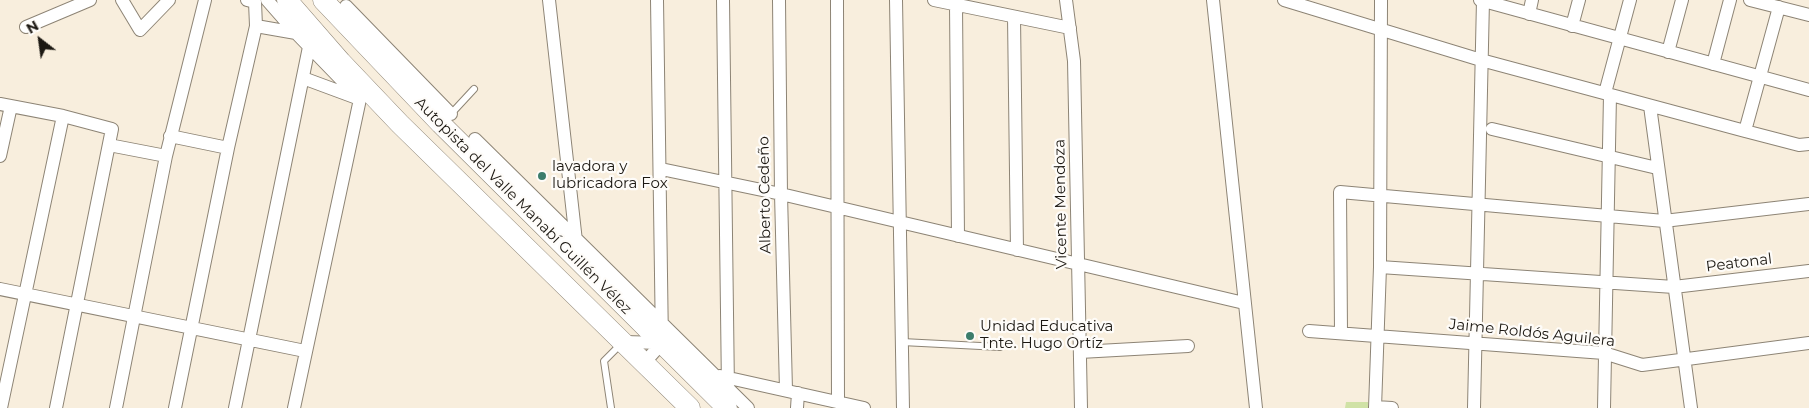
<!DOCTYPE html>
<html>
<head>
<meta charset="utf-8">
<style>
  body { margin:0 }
  #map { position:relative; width:1809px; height:408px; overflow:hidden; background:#f8eedd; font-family:Montserrat,sans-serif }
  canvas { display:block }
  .north { position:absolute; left:15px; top:15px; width:50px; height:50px; -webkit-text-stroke:4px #fefcf9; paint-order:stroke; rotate:330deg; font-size:14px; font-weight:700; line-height:20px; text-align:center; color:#1c1812 }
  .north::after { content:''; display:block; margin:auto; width:18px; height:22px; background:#1c1812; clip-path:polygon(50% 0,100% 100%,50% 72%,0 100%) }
</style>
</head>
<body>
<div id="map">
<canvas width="1809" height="408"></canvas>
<div class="north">N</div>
</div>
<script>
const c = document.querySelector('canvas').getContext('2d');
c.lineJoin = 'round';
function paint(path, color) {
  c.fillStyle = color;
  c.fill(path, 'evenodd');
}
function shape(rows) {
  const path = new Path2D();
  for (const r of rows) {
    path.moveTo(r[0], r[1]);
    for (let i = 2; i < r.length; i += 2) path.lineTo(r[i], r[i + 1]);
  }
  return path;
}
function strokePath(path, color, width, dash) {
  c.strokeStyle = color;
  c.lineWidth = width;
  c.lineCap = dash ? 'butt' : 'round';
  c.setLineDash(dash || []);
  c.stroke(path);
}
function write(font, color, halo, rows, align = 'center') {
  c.font = font + ' Montserrat,sans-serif';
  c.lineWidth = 4.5;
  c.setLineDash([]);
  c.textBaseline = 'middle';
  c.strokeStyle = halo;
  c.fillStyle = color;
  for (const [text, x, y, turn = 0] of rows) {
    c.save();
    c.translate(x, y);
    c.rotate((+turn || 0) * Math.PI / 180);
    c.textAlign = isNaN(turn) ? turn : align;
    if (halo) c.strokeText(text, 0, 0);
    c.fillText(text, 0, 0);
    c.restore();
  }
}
const green = shape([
  [1346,402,1368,402,1368,408,1345,408]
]);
const lane = shape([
  [449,116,474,89],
  [902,342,1000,347],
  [611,408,604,361,621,344]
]);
const street = shape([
  [122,0,140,30,169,0],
  [267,0,296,33],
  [549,0,576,241],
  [723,0,728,389],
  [779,0,781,194,786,390],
  [837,0,838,401],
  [896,0,903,408],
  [934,0,1070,28],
  [1066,0,1074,61,1081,408],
  [1213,0,1256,408],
  [1284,0,1481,60,1745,131,1779,7],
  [1480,0,1809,90],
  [1750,0,1809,15],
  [956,5,958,236],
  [346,6,451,114],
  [1529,14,1532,0],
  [1014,17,1017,250],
  [256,26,296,33,360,99,294,408],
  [1572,26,1579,0],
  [26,27,90,0],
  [1668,52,1682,0],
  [1713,64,1730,0],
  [303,78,357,98],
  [1605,93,1630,0],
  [0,104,63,116,112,129,56,408],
  [1650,106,1691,408],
  [1492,129,1657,168],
  [1745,131,1799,145,1809,144],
  [170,136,228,148],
  [475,139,748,408],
  [109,145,166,156],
  [0,156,11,106],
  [661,169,781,194,1244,303],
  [1380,267,1674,287,1809,271],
  [0,289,305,351],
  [1309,331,1604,353,1642,365,1809,343],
  [1341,333,1340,192,1664,221,1809,204],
  [624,342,662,343],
  [1080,352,1188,346],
  [645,362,662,343,657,0],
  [720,376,864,408],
  [1375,407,1392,408],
  [1,408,63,116],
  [116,408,166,156,205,0],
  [175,408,228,148,256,26,255,2,247,0],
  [235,408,309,47,313,42],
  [797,408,798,393],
  [1375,408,1380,267,1381,0],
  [1474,408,1483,0],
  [1604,408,1610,95]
]);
const primary = shape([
  [287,0,341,62,400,124,690,408],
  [323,0,441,124,727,408]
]);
const markers = [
  [542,176,5,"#3c7d6c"],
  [970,336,5,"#3c7d6c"]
];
const poiNames = [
  ["lavadora y",552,167],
  ["lubricadora Fox",552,184],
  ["Unidad Educativa",980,327],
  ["Tnte. Hugo Ortíz",980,344]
];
const streetNames = [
  ["Alberto Cedeño",765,195,-91],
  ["Vicente Mendoza",1061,204,-91],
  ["Autopista del Valle Manabí Guillén Vélez",523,206,45],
  ["Peatonal",1739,263,-7],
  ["Jaime Roldós Aguilera",1532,333,6]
];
paint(green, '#d0e2a6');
strokePath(lane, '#8d8475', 8);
strokePath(street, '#8d8475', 14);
strokePath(primary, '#8d8475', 21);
strokePath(lane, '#fff', 6);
strokePath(street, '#fff', 12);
strokePath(primary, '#fff', 20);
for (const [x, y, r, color] of markers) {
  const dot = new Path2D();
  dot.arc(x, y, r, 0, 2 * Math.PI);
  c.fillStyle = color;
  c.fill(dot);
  strokePath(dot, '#fefcf9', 2);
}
write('15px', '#1c1812', '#fefcf9', poiNames, 'left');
write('15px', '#1c1812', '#fefcf9', streetNames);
</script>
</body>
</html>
